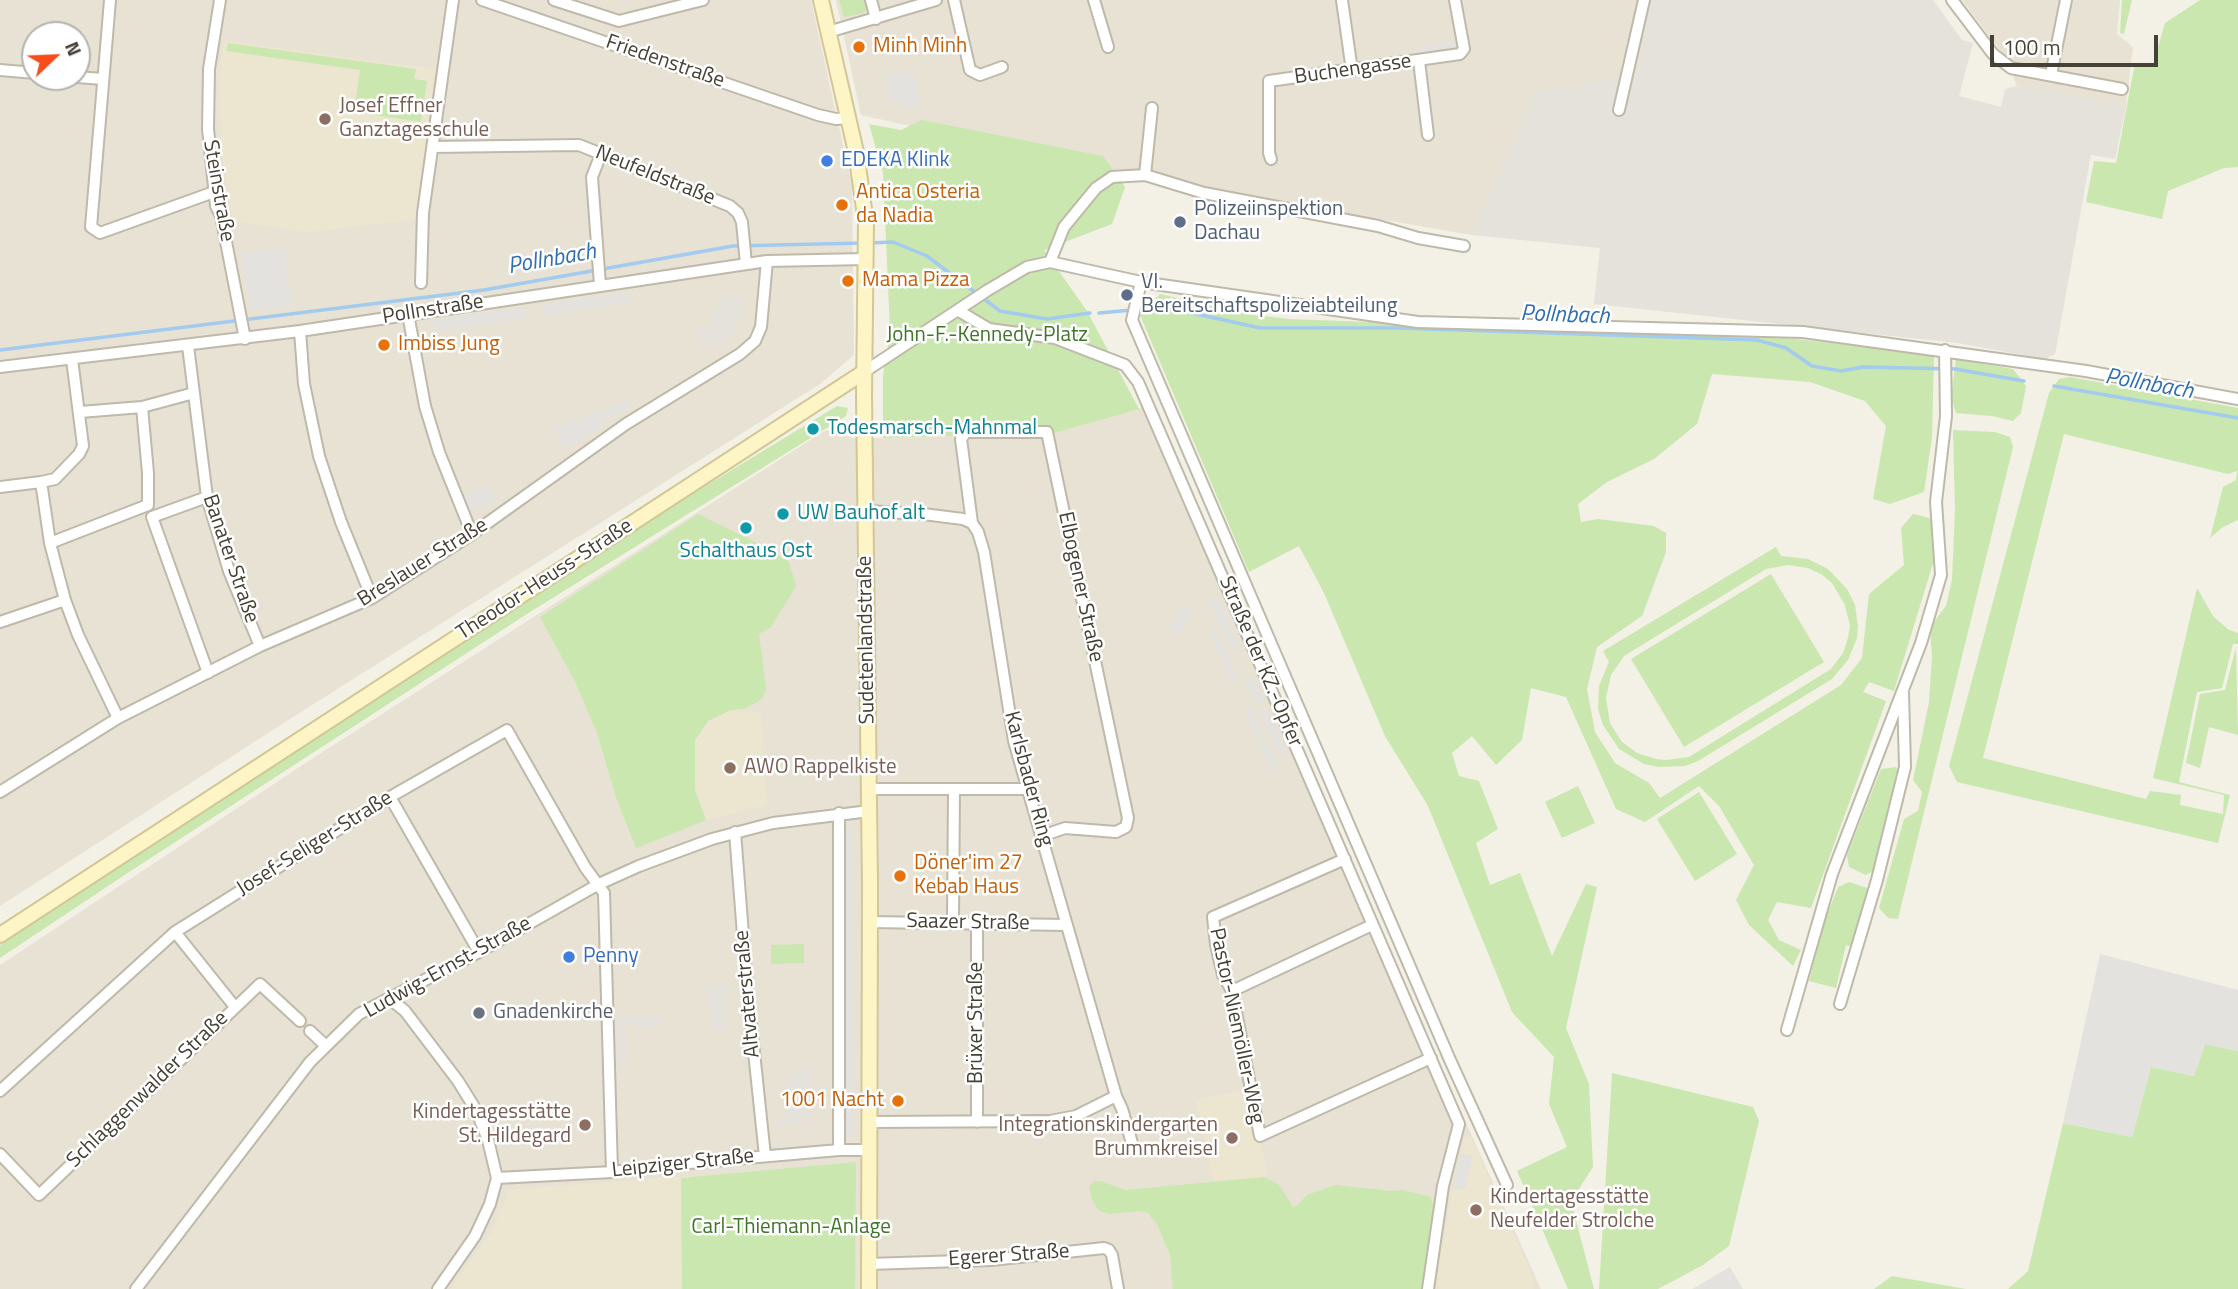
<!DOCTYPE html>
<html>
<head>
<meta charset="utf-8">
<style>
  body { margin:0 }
  #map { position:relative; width:2238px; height:1289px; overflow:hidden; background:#f3f0e6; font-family:"Titillium Web",sans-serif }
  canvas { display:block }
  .north { position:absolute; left:21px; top:21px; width:70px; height:70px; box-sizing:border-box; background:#fff; border:2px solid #b5b3af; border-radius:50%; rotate:67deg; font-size:19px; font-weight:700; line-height:28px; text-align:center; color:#464136 }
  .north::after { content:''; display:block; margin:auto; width:24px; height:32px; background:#f64d1a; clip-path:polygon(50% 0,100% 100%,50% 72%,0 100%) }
  .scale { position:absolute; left:1990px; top:35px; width:168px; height:32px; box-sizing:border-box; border:4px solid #464136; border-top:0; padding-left:9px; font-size:21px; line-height:24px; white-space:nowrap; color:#464136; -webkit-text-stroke:5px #fff; paint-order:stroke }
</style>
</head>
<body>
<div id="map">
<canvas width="2238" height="1289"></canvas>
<div class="north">N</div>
<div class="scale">100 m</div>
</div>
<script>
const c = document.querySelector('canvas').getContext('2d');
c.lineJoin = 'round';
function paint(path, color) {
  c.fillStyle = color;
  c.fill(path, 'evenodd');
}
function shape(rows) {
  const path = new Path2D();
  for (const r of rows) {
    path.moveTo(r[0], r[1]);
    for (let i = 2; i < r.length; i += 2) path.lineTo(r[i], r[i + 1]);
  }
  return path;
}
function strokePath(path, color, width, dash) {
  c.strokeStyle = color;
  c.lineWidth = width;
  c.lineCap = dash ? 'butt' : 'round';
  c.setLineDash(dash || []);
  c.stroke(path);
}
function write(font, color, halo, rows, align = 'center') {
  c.font = font + ' "Titillium Web",sans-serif';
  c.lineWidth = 5;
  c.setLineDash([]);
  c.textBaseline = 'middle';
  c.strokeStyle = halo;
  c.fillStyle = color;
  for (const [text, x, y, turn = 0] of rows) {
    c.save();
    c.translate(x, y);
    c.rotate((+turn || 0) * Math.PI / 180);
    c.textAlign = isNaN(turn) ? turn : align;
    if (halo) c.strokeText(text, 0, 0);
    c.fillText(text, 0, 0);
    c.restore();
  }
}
const residential = shape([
  [0,0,811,0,852,186,854,355,820,384,290,719,0,906],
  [35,35,77,35,77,77,35,77],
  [836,0,1650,0,1638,74,1535,93,1472,235,1151,180,861,115],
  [1962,0,2120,0,2117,34,2133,47,2126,106,2017,86,2005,57],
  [1143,407,1541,1289,0,1289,0,965,307,762,826,430,857,439,1054,433]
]);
const industrial = shape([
  [1650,0,1933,0,1962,40,1973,43,1959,96,2001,107,2005,89,2017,86,2126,106,2115,159,2091,155,2055,354,2045,359,1958,343,1594,304,1600,248,1472,235,1535,93,1638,74],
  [740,294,742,311,733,332,723,342,702,349,697,328,713,326,711,309,720,308,720,301,724,297],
  [730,984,731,994,723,995,727,1030,712,1032,706,986],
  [661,1014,662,1028,635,1028,635,1024,626,1024,627,1064,617,1064,616,1015],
  [811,1067,812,1122,779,1126,775,1124,773,1119,784,1117,786,1085,790,1076,799,1069]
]);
const education = shape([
  [224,41,435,69,417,219,307,232,233,221,221,149,219,82],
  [723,711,761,712,767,804,706,820,695,790,695,740,708,721],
  [1249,1089,1268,1176,1215,1187,1196,1100],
  [1464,1137,1471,1137,1534,1280,1533,1289,1438,1289,1439,1259,1453,1188,1465,1190,1473,1156,1461,1153],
  [690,1176,690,1289,450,1289,491,1233,509,1190]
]);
const green = shape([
  [839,0,867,0,868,9,864,13,844,17],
  [2122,0,2132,0,2124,34,2120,33],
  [2200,0,2238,0,2238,167,2224,168,2168,191,2162,219,2086,202,2094,161,2116,163,2135,63,2153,64,2165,23],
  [228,43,416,69,414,79,427,81,421,122,354,112,360,70,226,51],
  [922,120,1103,156,1125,187,1112,224,1044,250,1087,311,1139,409,1054,433,883,438,883,375,890,333,887,262,883,173,869,124,901,130],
  [1160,294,1246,314,1289,319,1776,337,1934,354,1932,437,1924,492,1890,504,1873,499,1886,426,1865,401,1810,382,1712,374,1697,424,1654,459,1607,482,1578,504,1581,522,1598,519,1654,526,1666,533,1666,552,1642,616,1597,647,1587,689,1595,732,1615,763,1649,783,1660,798,1841,685,1862,658,1869,594,1904,565,1901,528,1913,514,1934,519,1934,560,1894,691,1869,682,1863,692,1886,701,1811,908,1777,902,1768,920,1779,940,1801,950,1793,966,1749,925,1736,900,1754,865,1719,806,1699,786,1645,822,1616,809,1566,697,1531,688,1522,740,1496,765,1472,736,1452,753,1459,776,1479,781,1498,829,1476,843,1490,885,1520,873,1552,956,1586,884,1597,887,1566,1028,1589,1084,1593,1167,1571,1201,1594,1289,1568,1289,1517,1171,1567,1147,1549,1104,1554,1057,1512,1012,1428,806,1385,736,1324,593,1299,546,1249,572,1140,315],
  [1956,359,2013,369,2026,386,2021,413,2013,421,1992,416,1956,413,1951,397],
  [2070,377,2238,408,2238,520,2223,527,2210,538,2223,487,2236,480,2237,471,2228,474,2064,434,1983,758,2146,799,2150,791,2181,795,2180,805,2223,814,2224,795,2153,778,2197,588,2213,616,2229,630,2238,633,2238,644,2233,644,2222,688,2197,692,2179,782,2230,795,2218,843,1957,782,1949,766,2049,393,2059,379],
  [837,406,848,408,846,416,530,612,126,874,0,958,0,945,656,516],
  [1953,430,1995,432,2010,437,2013,447,1898,919,1888,918,1879,908,1904,819,1918,811,1922,792,1913,780,1929,702,1932,657,1930,627,1946,606,1952,580,1955,510],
  [698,514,767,548,789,562,796,586,771,627,759,634,766,689,762,699,744,709,731,710,708,721,695,740,695,790,706,820,636,848,617,800,597,733,574,679,540,617],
  [1776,547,1781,556,1808,559,1828,569,1847,589,1855,605,1858,626,1857,638,1848,660,1832,679,1698,761,1685,766,1659,767,1644,764,1619,749,1603,725,1598,709,1599,686,1609,662,1603,651],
  [1788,565,1808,568,1821,574,1832,583,1845,605,1850,626,1848,638,1843,653,1831,669,1689,757,1666,760,1656,759,1637,753,1622,742,1610,723,1606,698,1611,675,1624,656,1766,569],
  [1771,574,1824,662,1684,747,1631,659],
  [2236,647,2238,735,2209,727,2200,768,2186,763,2200,694,2225,690],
  [1896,767,1900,774,1875,870,1866,875,1849,867,1847,855,1881,769],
  [1578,786,1595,823,1562,838,1545,802],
  [1699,792,1737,854,1695,881,1657,819],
  [1849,882,1867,888,1869,894,1853,947,1846,945,1836,988,1809,981,1823,925,1838,887],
  [804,944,804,963,771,964,771,945],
  [2205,1044,2238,1051,2238,1289,2008,1289,2028,1271,2063,1123,2132,1137,2151,1067,2194,1076],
  [1612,1073,1753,1107,1759,1121,1729,1246,1703,1265,1658,1289,1599,1289],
  [856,1162,855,1289,682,1289,681,1178],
  [1264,1177,1279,1185,1293,1207,1297,1206,1307,1195,1335,1185,1391,1191,1402,1190,1431,1197,1434,1209,1425,1289,1173,1289,1170,1255,1157,1224,1148,1213,1139,1211,1109,1214,1099,1211,1092,1199,1089,1187,1094,1181,1101,1181,1125,1190],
  [1892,1276,1966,1289,1874,1289]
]);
const parking = shape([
  [1457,41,1459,51,1420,57,1418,48],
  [913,71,920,105,907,108,902,106,899,101,891,103,885,75],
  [284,247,292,305,252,311,241,254],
  [629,292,631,302,545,315,544,304],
  [524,307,526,318,435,331,434,320],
  [628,400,631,408,608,417,605,409],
  [602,410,607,422,600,425,601,429,585,435,579,419],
  [577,419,585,439,563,448,554,428],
  [489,485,496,501,471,511,464,496],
  [1207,595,1219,601,1240,648,1229,644],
  [1183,605,1193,609,1180,635,1170,631],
  [1213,624,1237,675,1233,685,1210,634],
  [1243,676,1254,680,1266,705,1256,702],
  [1250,704,1263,735,1259,743,1246,713],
  [1258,708,1268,711,1288,755,1278,752],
  [1265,738,1278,767,1273,775,1261,747],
  [852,828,853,1136,843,1137,842,1008,832,1006,832,830],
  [2100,954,2238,990,2238,1051,2205,1044,2194,1076,2151,1067,2132,1137,2063,1123],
  [1461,1153,1473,1156,1465,1190,1453,1188],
  [1730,1267,1743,1289,1692,1289]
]);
const stream = shape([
  [869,243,893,242,927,256,1000,311,1047,319,1090,313],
  [1099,313,1165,307,1260,328,1400,328,1757,340,1786,348,1812,366,1841,371,1863,367,1955,369,2024,381],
  [0,350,484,290,733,246,862,243],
  [2054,386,2238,418]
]);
const street = shape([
  [110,0,91,227,100,233,214,192],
  [220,0,209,69,208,129,216,206,221,216,245,339],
  [482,0,818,115,836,119,849,118],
  [554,0,619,21,703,0],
  [871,0,876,19],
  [954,0,970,70,980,75,1002,67],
  [1094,0,1108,47],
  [1342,0,1352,71],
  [1952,0,1993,54,2011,68,2122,89],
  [828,32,936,0],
  [1419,61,1428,135],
  [0,70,35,73],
  [2051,75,2066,0],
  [77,77,103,79],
  [1619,110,1644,0],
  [433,147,579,145,730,206,738,213,742,222,746,264],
  [1271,159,1269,153,1269,81,1460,54,1464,49,1455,0],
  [1145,175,1152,108],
  [1050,262,1064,227,1096,188,1112,177,1145,175,1204,193,1378,226,1418,238,1464,246],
  [1141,282,1132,320,1450,1060,1507,1185],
  [421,283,423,213,453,0],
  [600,285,592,177,601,154],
  [959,311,989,329,1055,338,1125,365,1138,382,1459,1124,1443,1186,1428,1289],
  [408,314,425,406,439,452,472,534],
  [300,331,304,384,319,456,341,522,372,598],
  [188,346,207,497,229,571,260,646],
  [72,359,83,446,79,454,55,479,41,482,43,495,50,543,65,600,78,635,118,718],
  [0,367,300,331,767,261,866,259],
  [864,372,988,290,1027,267,1050,262,1141,282,1418,322,1803,332,2086,371,2238,399],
  [80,412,142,407,194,393],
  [0,487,41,482],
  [207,497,152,517,208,673],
  [866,511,923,514,963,519,972,523,978,532,984,552,1014,741,1116,1096,1076,1116,1050,1121,870,1122],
  [972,523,961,439,966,432,1047,432,1128,818,1126,827,1116,832,1065,828,1042,836],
  [50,543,148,505,148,473,142,407],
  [0,622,65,600],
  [869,789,1028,789],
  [0,792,118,718,260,646,372,598,472,534,626,424,740,354,755,341,761,327,767,261],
  [390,797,479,952],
  [735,832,747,986,765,1156],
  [1345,859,1213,917,1216,945,1223,975,1232,991,1260,1136,1431,1058],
  [869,922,1067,925],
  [953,923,954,789],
  [175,932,235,1007],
  [1232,991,1372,925],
  [389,998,405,1011,458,1081,476,1110,488,1140,497,1178,490,1204,475,1236,438,1289],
  [1840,1004,1877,880,1905,767,1903,693],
  [1787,1030,1832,874,1921,643,1941,575,1936,502,1946,416,1945,350],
  [310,1031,326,1046],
  [0,1091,175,932,390,797,507,730,585,867,604,893,612,1172],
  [1116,1096,1122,1109,1134,1150],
  [977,1122,977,923],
  [839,1150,839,813],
  [0,1154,39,1195,260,984,300,1021],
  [497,1178,612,1172,689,1163,839,1150,869,1150],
  [869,1264,991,1260,1104,1248,1109,1250,1112,1255,1118,1289],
  [136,1289,310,1062,359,1014,479,952,599,884,639,866,712,839,773,823,869,811]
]);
const secondary = shape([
  [821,0,856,152,866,223,864,395,870,885,869,1289],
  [0,935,864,372]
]);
const markers = [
  [859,47,7,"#e8710a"],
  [325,119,7,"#8d6e63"],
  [827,161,7,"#3f7fe0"],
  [842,205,7,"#e8710a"],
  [1180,222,7,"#5c6f8a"],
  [848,281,7,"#e8710a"],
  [1127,295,7,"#5c6f8a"],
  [384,345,7,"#e8710a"],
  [813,429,7,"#0f9aa8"],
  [783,514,7,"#0f9aa8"],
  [746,528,7,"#0f9aa8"],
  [730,768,7,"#8d6e63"],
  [900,876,7,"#e8710a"],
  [569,957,7,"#3f7fe0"],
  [479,1013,7,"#6b7280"],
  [898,1101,7,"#e8710a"],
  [585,1125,7,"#8d6e63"],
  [1232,1138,7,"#8d6e63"],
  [1476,1210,7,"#8d6e63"]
];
const foodNames = [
  ["Minh Minh",873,47],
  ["Antica Osteria",856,193],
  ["da Nadia",856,217],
  ["Mama Pizza",862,281],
  ["Imbiss Jung",398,345],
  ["Döner'im 27",914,864],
  ["Kebab Haus",914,888],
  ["1001 Nacht",884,1101,"right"]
];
const streetNames = [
  ["Friedenstraße",665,62,19],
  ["Buchengasse",1353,70,-8],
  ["Neufeldstraße",655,176,22],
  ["Steinstraße",218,191,80],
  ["Pollnstraße",433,310,-9],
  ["Banater Straße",230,559,71],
  ["Breslauer Straße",423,563,-32],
  ["Theodor-Heuss-Straße",545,580,-33],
  ["Elbogener Straße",1080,587,78],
  ["Sudetenlandstraße",867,640,-91],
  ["Straße der KZ.-Opfer",1260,662,67],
  ["Karlsbader Ring",1028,779,75],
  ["Josef-Seliger-Straße",315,844,-32],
  ["Saazer Straße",968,923,1],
  ["Ludwig-Ernst-Straße",448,968,-29],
  ["Altvaterstraße",748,994,-95],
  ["Brüxer Straße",977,1023,-90],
  ["Pastor-Niemöller-Weg",1236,1026,78],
  ["Schlaggenwalder Straße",148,1090,-44],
  ["Leipziger Straße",683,1164,-6],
  ["Egerer Straße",1009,1256,-4]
];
const educationNames = [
  ["Josef Effner",339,107],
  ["Ganztagesschule",339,131],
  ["AWO Rappelkiste",744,768],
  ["Kindertagesstätte",571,1113,"right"],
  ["St. Hildegard",571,1137,"right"],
  ["Integrationskindergarten",1218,1126,"right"],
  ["Brummkreisel",1218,1150,"right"],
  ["Kindertagesstätte",1490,1198],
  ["Neufelder Strolche",1490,1222]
];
const shopNames = [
  ["EDEKA Klink",841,161],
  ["Penny",583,957]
];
const serviceNames = [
  ["Polizeiinspektion",1194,210],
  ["Dachau",1194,234],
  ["VI.",1141,283],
  ["Bereitschaftspolizeiabteilung",1141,307]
];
const parkNames = [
  ["John-F.-Kennedy-Platz",987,336],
  ["Carl-Thiemann-Anlage",791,1228]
];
const cultureNames = [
  ["Todesmarsch-Mahnmal",827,429],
  ["UW Bauhof alt",797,514],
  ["Schalthaus Ost",746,552,"center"]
];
const worshipNames = [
  ["Gnadenkirche",493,1013]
];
const waterNames = [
  ["Pollnbach",552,260,-10],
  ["Pollnbach",1565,316,2],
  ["Pollnbach",2149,385,10]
];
paint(residential, '#e7e2d4');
paint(industrial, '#e5e1db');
paint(education, '#ece6d0');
paint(green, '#c9e7af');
paint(parking, '#e4e2de');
strokePath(stream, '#a3caef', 3.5);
strokePath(street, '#beb9a9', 14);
strokePath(secondary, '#d2c797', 18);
strokePath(street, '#fff', 10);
strokePath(secondary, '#fef5c6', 14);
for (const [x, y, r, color] of markers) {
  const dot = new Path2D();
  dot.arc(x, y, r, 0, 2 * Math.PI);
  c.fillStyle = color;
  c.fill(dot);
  strokePath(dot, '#fff', 2.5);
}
write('21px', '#c56008', '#fff', foodNames, 'left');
write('21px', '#464136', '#fff', streetNames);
write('21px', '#785e54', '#fff', educationNames, 'left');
write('21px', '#366cbe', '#fff', shopNames, 'left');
write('21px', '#4e5e75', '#fff', serviceNames, 'left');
write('21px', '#40762a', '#fff', parkNames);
write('21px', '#0d838f', '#fff', cultureNames, 'left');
write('21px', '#5b616d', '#fff', worshipNames, 'left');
write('italic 23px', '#306fb0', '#fff', waterNames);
</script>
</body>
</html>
